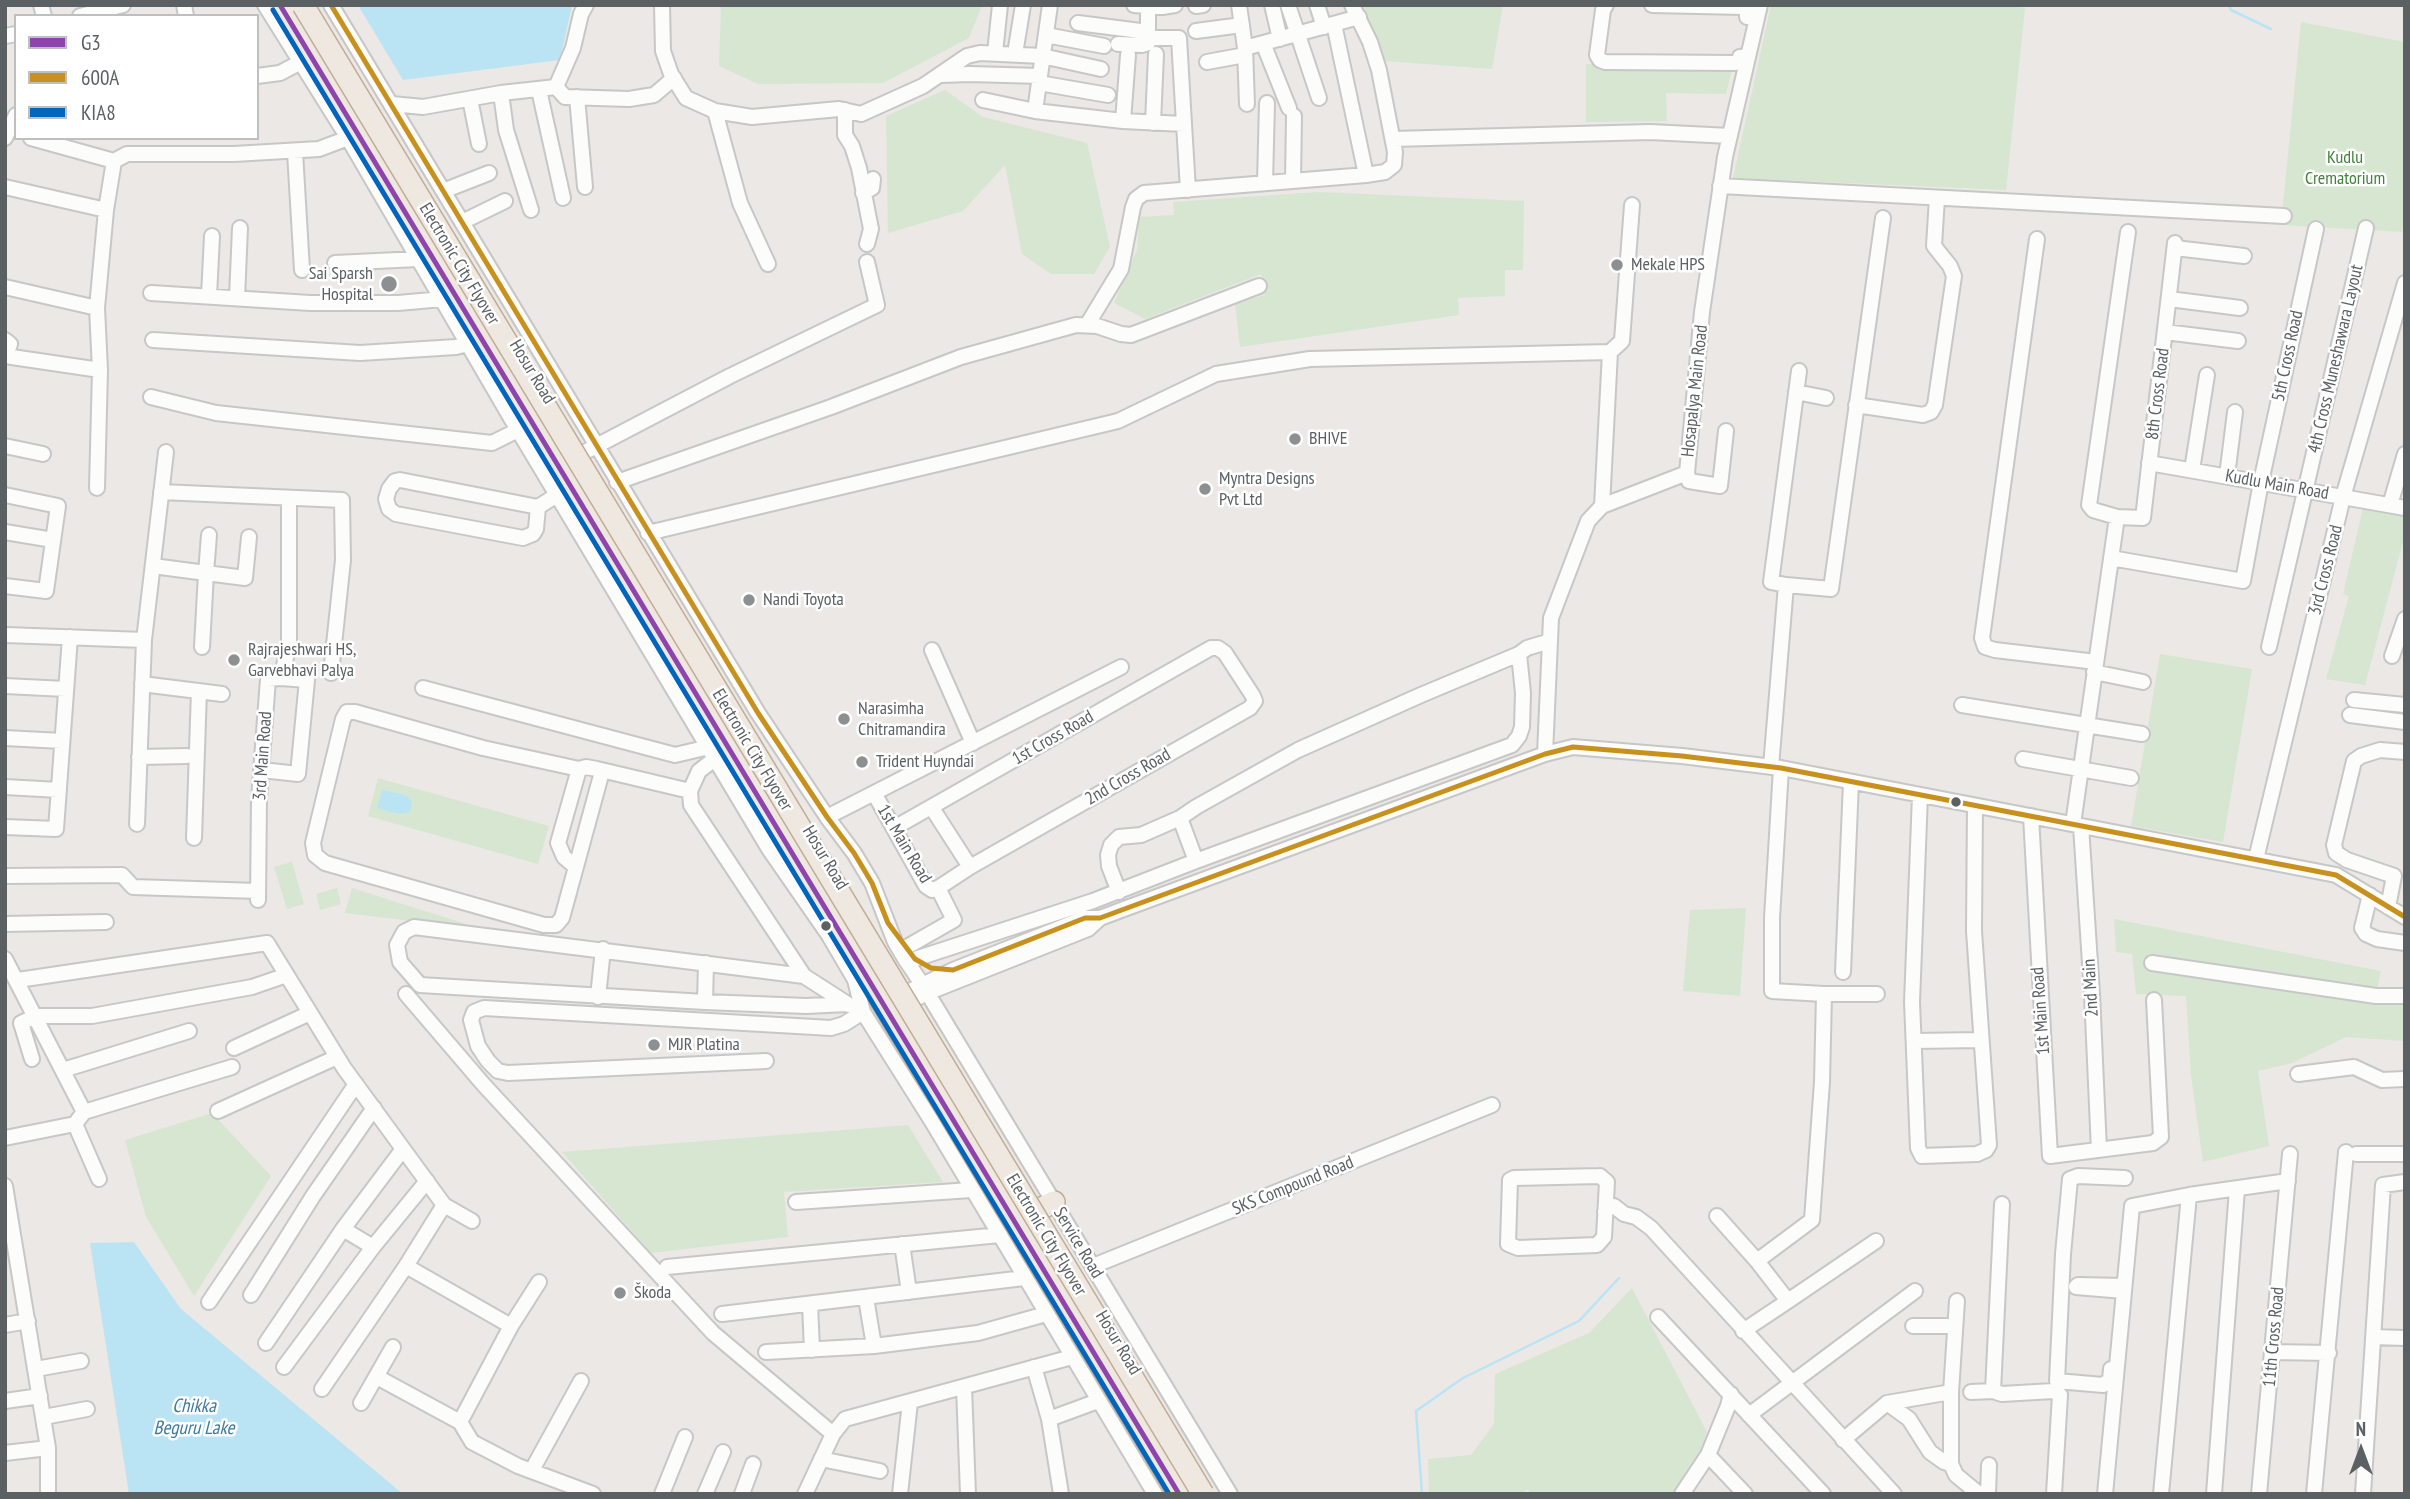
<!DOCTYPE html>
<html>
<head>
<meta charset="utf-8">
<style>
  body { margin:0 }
  #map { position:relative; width:2410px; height:1499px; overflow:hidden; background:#ebe8e5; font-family:"PT Sans Narrow",sans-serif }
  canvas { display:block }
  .frame { position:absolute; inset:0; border:7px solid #5b6063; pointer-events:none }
  .legend { position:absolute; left:14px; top:14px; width:245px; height:126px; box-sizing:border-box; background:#fff; border:2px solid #bdbfc1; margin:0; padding:9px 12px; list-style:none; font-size:21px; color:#5b6063 }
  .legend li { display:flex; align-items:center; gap:14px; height:35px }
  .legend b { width:35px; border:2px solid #bdbfc1 }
  .north { position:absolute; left:2326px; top:1415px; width:70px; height:70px; -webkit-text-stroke:5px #fff; paint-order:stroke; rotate:0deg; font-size:19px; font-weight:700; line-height:28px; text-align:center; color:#5b6063 }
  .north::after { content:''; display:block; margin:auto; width:24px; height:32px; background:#5b6063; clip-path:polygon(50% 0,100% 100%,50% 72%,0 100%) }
</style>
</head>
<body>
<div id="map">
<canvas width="2410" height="1499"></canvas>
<div class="frame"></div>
<ul class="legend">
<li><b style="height:9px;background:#8e44ad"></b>G3</li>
<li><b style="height:9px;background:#c8911e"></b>600A</li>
<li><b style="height:9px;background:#0065bd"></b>KIA8</li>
</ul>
<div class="north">N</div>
</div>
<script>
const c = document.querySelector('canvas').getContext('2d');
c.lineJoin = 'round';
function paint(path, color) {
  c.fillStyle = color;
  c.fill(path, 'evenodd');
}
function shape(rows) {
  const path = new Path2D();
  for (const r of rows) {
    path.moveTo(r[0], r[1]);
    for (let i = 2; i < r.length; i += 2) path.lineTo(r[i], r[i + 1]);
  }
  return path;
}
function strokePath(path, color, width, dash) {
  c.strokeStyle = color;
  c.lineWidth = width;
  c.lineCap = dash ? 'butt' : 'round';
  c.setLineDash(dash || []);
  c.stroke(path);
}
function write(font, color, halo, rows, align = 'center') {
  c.font = font + ' "PT Sans Narrow",sans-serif';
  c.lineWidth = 5;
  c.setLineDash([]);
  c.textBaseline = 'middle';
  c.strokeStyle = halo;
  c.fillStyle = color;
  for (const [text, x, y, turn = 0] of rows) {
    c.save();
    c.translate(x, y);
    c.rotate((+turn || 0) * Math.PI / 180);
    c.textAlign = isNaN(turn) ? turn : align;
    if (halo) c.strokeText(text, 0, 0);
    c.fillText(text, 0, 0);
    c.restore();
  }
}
const green = shape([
  [721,5,982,5,969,38,883,83,758,84,719,66],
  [1359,5,1503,5,1492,69,1385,61],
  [1771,5,2007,5,2025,8,2006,190,1733,178],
  [2301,22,2405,42,2405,211,2402,232,2281,225],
  [1586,64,1732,68,1726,94,1666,93,1667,121,1586,122],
  [945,90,983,117,1087,143,1110,247,1094,274,1051,274,1022,254,1005,165,963,211,888,233,886,116],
  [1318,192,1524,201,1523,270,1505,270,1505,296,1458,298,1459,315,1240,347,1235,303,1265,295,1261,274,1145,319,1114,303,1137,250,1139,217,1174,215,1173,202],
  [2363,508,2405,515,2405,534,2365,685,2326,679,2349,596,2343,594],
  [2160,654,2252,669,2223,842,2131,826],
  [378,778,549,826,538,864,368,816],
  [292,862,304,904,287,909,274,867],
  [337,888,341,904,320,910,316,894],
  [352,888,485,930,345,913],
  [1746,908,1740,996,1683,991,1690,910],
  [2114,919,2381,971,2377,991,2405,996,2405,1041,2346,1037,2292,1063,2258,1071,2269,1146,2203,1162,2191,1076,2186,996,2136,994,2132,954,2116,952],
  [212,1113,271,1176,194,1296,146,1217,125,1140],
  [908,1125,943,1182,784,1192,788,1237,651,1253,562,1152],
  [1632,1288,1707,1432,1698,1459,1673,1494,1531,1494,1528,1489,1519,1494,1429,1494,1428,1459,1471,1455,1494,1424,1495,1374,1589,1333]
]);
const water = shape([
  [358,5,572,5,560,60,403,80],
  [382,790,406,795,412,802,410,812,399,814,377,808],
  [134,1242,181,1309,403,1494,129,1494,90,1243]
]);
const stream = shape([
  [2229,5,2231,10,2271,29],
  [1422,1494,1416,1411,1463,1378,1579,1321,1619,1278]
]);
const minor = shape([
  [41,5,44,16],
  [184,5,186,16],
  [265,5,348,138,512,420,769,849,828,934,855,980,863,1012,931,1120,1155,1494],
  [331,5,758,713,827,817,854,853,872,883,895,942,905,959,922,984,1230,1494],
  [662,5,663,51,671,74,686,98,715,111,752,117,839,109,861,114,923,86,967,56,980,53,1042,56,1101,69],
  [1050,5,1035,111,1123,121,1184,124,1188,190],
  [1134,5,1162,7,1175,5],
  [1239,5,1245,48,1247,104],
  [1272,5,1280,39],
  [1288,5,1319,98],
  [1317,5,1324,27],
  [1606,5,1603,10,1597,55,1600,60,1605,62,1735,63,1739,62,1740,57,1748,56],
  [1652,5,1743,7,1747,11,1747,17,1757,18],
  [1196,6,1203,5],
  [80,16,123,5],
  [1078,23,1148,32],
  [1334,24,1366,175],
  [1196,31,1242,25],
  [1046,35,1104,46],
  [5,36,16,34],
  [1148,38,1179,38,1184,124],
  [1263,43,1289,108],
  [1118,44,1142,45,1148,43,1148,6],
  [1245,48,1359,17],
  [995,53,1000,5],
  [1015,54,1023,5],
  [1207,62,1245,55],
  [941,75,970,74,1040,76],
  [257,76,280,73,299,63],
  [1039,83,1108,95],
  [556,87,565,97,629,99,654,95,674,78],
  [539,90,563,198],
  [501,93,506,130,531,210],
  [577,97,585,187],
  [470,99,479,144],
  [983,100,1035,111],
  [392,104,423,107,501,93,556,87,573,48,581,14,586,5],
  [845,110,845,135,852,146,859,168,871,229,867,244],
  [715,111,740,203,768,264],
  [1123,121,1128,55],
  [1153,123,1156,54],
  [5,138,16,115],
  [31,138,114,161],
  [1393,139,1650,132,1730,136],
  [295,152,302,270],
  [1293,181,1294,116],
  [1265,183,1267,103],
  [1720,186,2284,216],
  [5,187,106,210],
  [443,191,489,173],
  [863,193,872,188,873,179],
  [462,222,505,201],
  [2128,232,2089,505,2093,510,2117,517,2143,518,2175,243],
  [2037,239,1982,638,1985,647,1995,650,2096,662],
  [2175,248,2244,256],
  [335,263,418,259],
  [5,287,97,308],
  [151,293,310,303,398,303,443,299],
  [209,296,212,236],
  [237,298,240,228],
  [2169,299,2240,308],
  [1087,325,1121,269,1133,207,1136,199,1144,193,1366,175,1385,172,1394,165,1395,152,1379,70,1370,42,1352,5],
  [2165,332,2238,341],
  [5,340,10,344,6,355],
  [153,340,360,353,456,347,468,344],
  [1610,352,1622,341,1632,205],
  [5,356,100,370,97,308,106,210,114,161,127,154,234,154,319,149,348,138],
  [1796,392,1826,398],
  [151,397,216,413,492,443,524,427],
  [1856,405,1923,415,1931,412,1935,405,1954,276,1950,266,1934,246,1937,198],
  [5,446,43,454],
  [581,454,730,376,877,305,867,262],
  [2149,463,2405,508],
  [2192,470,2207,375],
  [1687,473,1689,481,1720,486,1726,431],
  [2227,476,2235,412],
  [617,482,831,407,961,357,1076,325,1097,326,1121,334,1131,335,1259,286],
  [97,488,100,370],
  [161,492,342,500,343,560,331,673],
  [5,495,58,506,46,591,5,586],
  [2390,505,2405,454],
  [538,507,536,529,533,534,523,538,396,514,389,509,386,499,389,489,395,481,400,480,538,507,557,495],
  [5,532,53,540],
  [648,533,1118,421,1216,374,1310,359,1610,352,1602,506],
  [209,535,206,573,245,578,249,537],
  [2111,558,2243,581,2261,482,2316,229],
  [153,566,206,573,202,647],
  [1786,585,1831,589,1883,218],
  [5,635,144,640],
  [2269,647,2366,228],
  [932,650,973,743],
  [2392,656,2405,619],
  [2094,672,2143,682],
  [142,684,222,694],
  [5,686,66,689],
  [423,688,675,755,709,747],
  [2354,700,2405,705],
  [1962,705,2142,734],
  [2350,715,2405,722],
  [5,738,62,741],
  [1545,754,1551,618,1588,521,1602,506,1687,473,1702,312,1725,157,1760,5],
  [139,757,187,756],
  [716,758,699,771,690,791,691,805,804,976,849,1005],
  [2023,759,2131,778],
  [1771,767,1786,585,1771,582,1799,371],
  [262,770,298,774,307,680,281,678],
  [600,779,562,918,556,925,544,925,325,863,315,855,313,843,343,719,347,712,355,712,483,748,579,769,586,767,597,769,690,791],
  [5,787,59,790],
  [874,793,926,886,932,890,938,888],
  [1920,795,1912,1002,1918,1148,1922,1156,1977,1154,1986,1150,1989,1145,1974,931,1975,806],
  [932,808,970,867],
  [2031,816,2050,1156,2153,1143,2161,1137,2154,1000],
  [827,817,1121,667],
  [1180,818,1196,861],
  [137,824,144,640,166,452],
  [2073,824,2117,517],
  [2081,826,2092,994,2099,1150],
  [5,827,56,829,70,637],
  [894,828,1211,648,1218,648,1225,653,1253,696,1255,701,1250,708,970,867,938,888],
  [194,838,199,691],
  [2256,859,2343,497,2405,283],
  [576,867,564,857,558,843,579,769],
  [5,876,122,875,133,887,258,891],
  [1119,892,1109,866,1108,855,1111,845,1119,837,1141,835,1180,818,1196,807,1298,750,1421,695,1519,654,1527,648,1550,641],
  [2370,895,2362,928,2366,934,2377,939,2405,943],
  [258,900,259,799,268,679,281,678,289,645,289,498],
  [2388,907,2394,876,2347,860,2336,853,2334,845,2354,761,2361,756,2380,750,2405,752],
  [5,924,106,922],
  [905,948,954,920,938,888],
  [5,959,84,1112,75,1124,5,1138],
  [915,959,1093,901,1196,861,1512,745,1519,736,1522,727,1523,693,1519,654],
  [2152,963,2376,996,2405,996],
  [1843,972,1851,782],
  [804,976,414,927,404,932,397,945,400,962,420,985,705,1002,806,1006,847,1004],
  [18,980,267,943,344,1068,444,1205,472,1221],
  [406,994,483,1084,713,1333,833,1434],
  [1824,994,1877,994],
  [598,997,603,949],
  [895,998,953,970,1085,918,1100,918],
  [705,1002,706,963],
  [900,1007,927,993,1088,929,1100,918,1124,909,1545,754,1573,747,1682,756,1781,768,2336,875,2405,917],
  [1914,1041,1981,1040],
  [234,1048,310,1013],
  [32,1059,21,1023,36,1016,92,1016,252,987,287,975],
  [766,1061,508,1073,498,1071,488,1061,478,1046,471,1020,474,1012,484,1008,831,1028,844,1024,863,1012],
  [63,1070,189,1031],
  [2298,1074,2354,1067,2382,1080,2405,1079],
  [218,1111,337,1057],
  [84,1112,232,1067],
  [75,1124,99,1179],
  [2356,1154,2405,1154],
  [1600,1176,1607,1182,1604,1237,1597,1245,1518,1248,1508,1244,1510,1180,1514,1178,1600,1176],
  [5,1186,48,1448,48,1494],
  [796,1202,971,1190],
  [2002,1204,1993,1391,2002,1394,2053,1391,2060,1395,2054,1494],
  [1605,1212,1610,1206,1614,1206,1624,1214,1636,1217,1651,1228,1894,1494],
  [1717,1216,1757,1261],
  [343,1229,373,1247],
  [902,1244,909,1292],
  [406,1266,511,1326,460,1422],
  [1093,1266,1492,1105],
  [667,1267,1000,1235],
  [2124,1291,2076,1287,2078,1285,2124,1286],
  [251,1295,313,1196,374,1108],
  [866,1298,874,1346],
  [1788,1301,1876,1241],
  [209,1302,356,1084],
  [810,1304,812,1350],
  [722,1314,1024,1278],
  [1658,1317,1823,1494],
  [5,1325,28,1321],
  [511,1326,539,1282],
  [1913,1326,1955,1326],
  [1743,1331,1788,1301,1757,1261,1812,1220,1822,1082,1824,994,1772,991,1772,918,1781,768],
  [2373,1337,2405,1338],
  [266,1343,343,1229,403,1149],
  [766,1352,874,1346,978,1333,1046,1314],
  [2272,1352,2329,1353],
  [284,1367,373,1247,427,1181],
  [1034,1367,1049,1419],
  [36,1369,81,1361],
  [2111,1369,2110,1380,2103,1385,2057,1381,2063,1254,2070,1179,2078,1176,2125,1178],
  [377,1377,460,1422,472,1442,518,1466,593,1494],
  [964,1387,968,1494],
  [322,1389,406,1266,444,1205],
  [1971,1392,1993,1391],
  [5,1401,40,1396],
  [361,1403,393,1347],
  [1887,1403,1951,1392],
  [1749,1415,1915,1291],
  [44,1417,87,1409],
  [1843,1440,1887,1403,1909,1419,1930,1452,1944,1462,1951,1464,1956,1475,1979,1494],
  [5,1453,48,1448],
  [1708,1455,1745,1494],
  [821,1459,880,1471],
  [1951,1464,1951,1392,1957,1301],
  [532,1470,581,1381],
  [662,1494,685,1437],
  [705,1494,723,1452],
  [742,1494,753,1464],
  [805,1494,833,1434,845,1419,1072,1357],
  [900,1494,910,1402],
  [1061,1494,1049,1419,1098,1401],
  [1682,1494,1708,1455,1728,1406,1731,1394],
  [1988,1494,1989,1465],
  [2105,1494,2132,1206,2189,1195,2288,1181],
  [2161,1494,2189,1195],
  [2214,1494,2237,1189],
  [2259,1494,2290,1154],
  [2314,1494,2346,1152],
  [2363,1494,2383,1185,2405,1182]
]);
const highway = shape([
  [280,5,1179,1494],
  [1038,1210,1054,1202]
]);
const highwayBridge = shape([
  [303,5,1203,1494]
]);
const bus1 = shape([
  [280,5,1179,1494]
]);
const bus2 = shape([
  [331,5,758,713,827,817,854,853,872,883,888,923,915,959,931,968,953,970,1085,918,1100,918,1545,754,1573,747,1682,756,1781,768,2336,875,2405,917]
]);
const bus3 = shape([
  [273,10,1169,1494]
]);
const markers = [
  [1617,265,7,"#8d9090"],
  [389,284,9,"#8d9090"],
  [1295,439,7,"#8d9090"],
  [1205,489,7,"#8d9090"],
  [749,600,7,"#8d9090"],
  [234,660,7,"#8d9090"],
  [844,719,7,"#8d9090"],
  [862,762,7,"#8d9090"],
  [1956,802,6,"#5b6063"],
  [826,926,6,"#5b6063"],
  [654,1045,7,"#8d9090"],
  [620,1293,7,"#8d9090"]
];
const parkNames = [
  ["Kudlu",2345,158],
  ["Crematorium",2345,179]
];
const streetNames = [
  ["Electronic City Flyover",459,264,59],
  ["5th Cross Road",2288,356,-78],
  ["4th Cross Muneshawara Layout",2336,359,-77],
  ["Hosur Road",532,372,59],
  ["Hosapalya Main Road",1695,391,-84],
  ["8th Cross Road",2158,394,-83],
  ["Kudlu Main Road",2277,485,10],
  ["3rd Cross Road",2326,570,-76],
  ["1st Cross Road",1053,738,-30],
  ["Electronic City Flyover",752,750,59],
  ["3rd Main Road",263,756,-86],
  ["2nd Cross Road",1128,777,-30],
  ["1st Main Road",904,844,59],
  ["Hosur Road",825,858,59],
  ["2nd Main",2091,988,-93],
  ["1st Main Road",2041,1011,-94],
  ["SKS Compound Road",1293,1186,-22],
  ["Electronic City Flyover",1046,1235,59],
  ["Service Road",1078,1243,59],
  ["11th Cross Road",2274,1337,-85],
  ["Hosur Road",1118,1343,59]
];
const poiNames = [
  ["Mekale HPS",1631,265],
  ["Sai Sparsh",373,274,"right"],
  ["Hospital",373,295,"right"],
  ["BHIVE",1309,439],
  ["Myntra Designs",1219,479],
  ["Pvt Ltd",1219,500],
  ["Nandi Toyota",763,600],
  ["Rajrajeshwari HS,",248,650],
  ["Garvebhavi Palya",248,671],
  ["Narasimha",858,709],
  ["Chitramandira",858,730],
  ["Trident Huyndai",876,762],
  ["MJR Platina",668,1045],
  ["Škoda",634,1293]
];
const waterNames = [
  ["Chikka",194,1407],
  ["Beguru Lake",194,1429]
];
paint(green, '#d7e6d1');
paint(water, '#bae4f4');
strokePath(stream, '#bae4f4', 2.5);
strokePath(minor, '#c7c7c7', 18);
strokePath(highway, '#c1ac94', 24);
strokePath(minor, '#fcfcfb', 14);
strokePath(highway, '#eee8e1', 21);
strokePath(highwayBridge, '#c1ac94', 24, []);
strokePath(highwayBridge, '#eee8e1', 21);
strokePath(bus1, '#8e44ad', 5);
strokePath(bus2, '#c8911e', 5);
strokePath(bus3, '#0065bd', 5);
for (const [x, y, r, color] of markers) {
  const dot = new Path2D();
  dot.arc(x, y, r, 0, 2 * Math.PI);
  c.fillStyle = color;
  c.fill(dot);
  strokePath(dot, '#fff', 2.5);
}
write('18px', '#418439', '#fff', parkNames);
write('18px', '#5b6063', '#fff', streetNames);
write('18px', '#5b6063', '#fff', poiNames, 'left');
write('italic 19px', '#3d7a9b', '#fff', waterNames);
</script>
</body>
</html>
